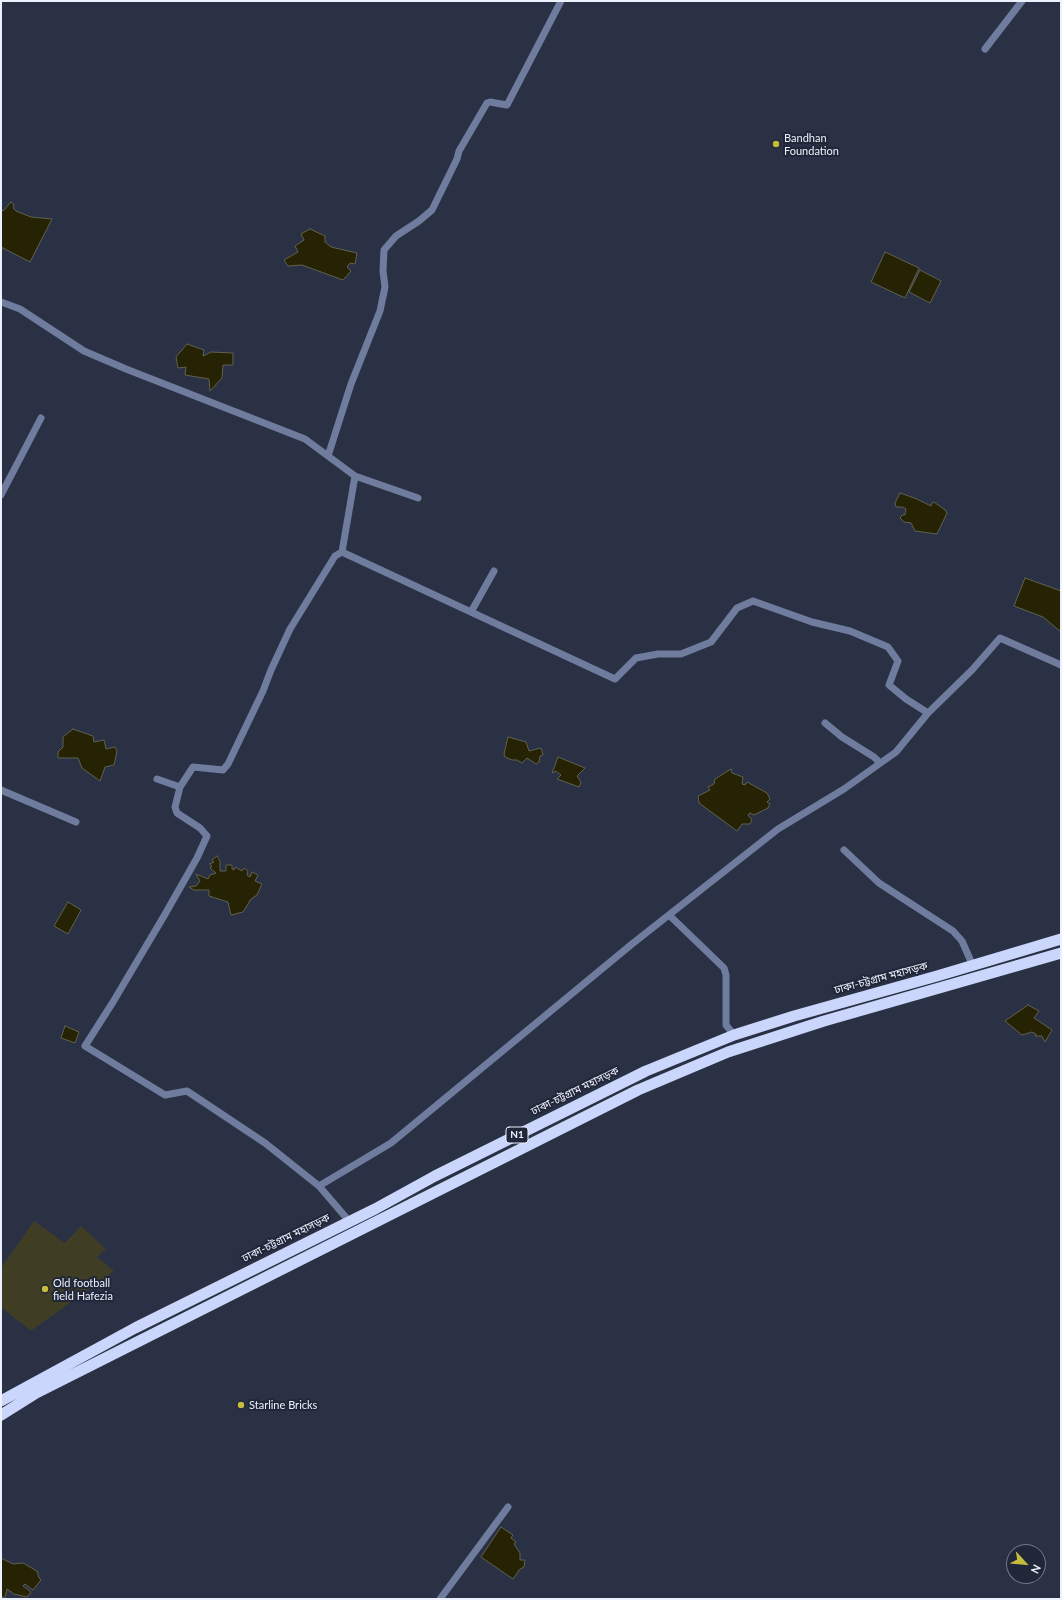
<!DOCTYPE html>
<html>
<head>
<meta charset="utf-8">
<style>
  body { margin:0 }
  #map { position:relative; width:1062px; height:1600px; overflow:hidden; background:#2a3144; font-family:Lato,sans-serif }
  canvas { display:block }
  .frame { position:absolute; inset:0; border:2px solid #ecf1fd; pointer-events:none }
  .north { position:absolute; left:1006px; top:1544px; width:40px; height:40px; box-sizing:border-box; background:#212739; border:1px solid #727887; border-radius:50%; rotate:117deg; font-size:11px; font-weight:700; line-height:16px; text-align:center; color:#ecf1fd }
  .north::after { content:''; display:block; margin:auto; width:14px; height:18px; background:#c5bc3d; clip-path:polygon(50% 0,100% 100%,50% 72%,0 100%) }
</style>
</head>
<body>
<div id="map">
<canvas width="1062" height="1600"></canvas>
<div class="frame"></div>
<div class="north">N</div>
</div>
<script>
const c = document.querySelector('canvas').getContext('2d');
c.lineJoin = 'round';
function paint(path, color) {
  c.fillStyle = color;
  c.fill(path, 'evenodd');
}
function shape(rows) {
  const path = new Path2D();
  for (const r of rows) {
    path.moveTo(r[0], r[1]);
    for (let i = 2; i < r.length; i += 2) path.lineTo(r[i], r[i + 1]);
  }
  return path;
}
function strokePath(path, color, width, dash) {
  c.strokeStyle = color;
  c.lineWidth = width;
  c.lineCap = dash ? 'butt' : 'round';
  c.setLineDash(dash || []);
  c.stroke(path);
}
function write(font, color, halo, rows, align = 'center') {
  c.font = font + ' Lato,"Noto Sans Bengali",sans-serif';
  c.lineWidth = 4;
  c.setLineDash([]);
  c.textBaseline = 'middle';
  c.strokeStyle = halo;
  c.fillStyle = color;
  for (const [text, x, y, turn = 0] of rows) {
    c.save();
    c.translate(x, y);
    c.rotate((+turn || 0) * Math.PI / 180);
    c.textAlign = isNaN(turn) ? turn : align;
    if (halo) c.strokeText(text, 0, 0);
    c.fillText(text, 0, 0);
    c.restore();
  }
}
const green = shape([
  [34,1221,65,1243,81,1226,106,1249,97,1257,114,1271,31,1331,1,1307,1,1268]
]);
const water = shape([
  [11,202,14,205,13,208,16,211,31,217,52,219,30,262,1,247,1,209,3,211,11,202],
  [310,229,325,236,325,242,331,247,357,253,355,264,350,263,347,267,351,271,343,280,302,265,288,266,284,260,298,252,295,246,304,240,301,234,310,229],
  [885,252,919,268,905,298,871,282,885,252],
  [920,270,941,281,930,303,909,292,920,270],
  [187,344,204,350,203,356,211,352,233,353,233,365,223,365,222,378,210,391,209,379,185,375,186,367,178,368,176,357,187,344],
  [900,493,917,499,931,506,932,503,934,502,945,510,947,513,937,534,915,531,911,523,904,522,900,518,902,515,905,515,906,509,902,507,896,507,895,503,900,493],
  [1025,578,1061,591,1061,632,1043,617,1014,606,1025,578],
  [73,729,93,736,94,742,104,740,106,749,115,747,117,751,114,765,105,767,100,781,82,768,78,758,58,758,58,752,63,747,63,737,73,729],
  [508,737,526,742,529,751,541,748,543,755,540,756,539,762,536,764,527,758,522,763,517,760,512,760,505,757,504,754,508,737],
  [558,757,585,768,577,776,581,782,579,787,557,779,561,775,556,771,552,773,558,757],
  [731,769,732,773,743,777,742,784,745,785,747,782,767,793,770,799,767,802,770,804,768,808,754,815,750,813,748,815,752,820,750,824,742,824,737,831,699,803,698,796,710,790,708,787,714,784,715,779,731,769],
  [217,856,220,861,220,871,226,871,226,865,232,865,232,869,234,870,235,867,242,871,244,868,248,871,247,875,250,877,252,872,258,875,255,881,262,884,257,895,251,899,243,912,231,915,228,902,209,896,209,890,194,890,189,887,196,886,200,881,196,874,208,879,210,875,216,873,210,868,212,866,209,864,214,862,212,860,217,856],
  [68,902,81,910,68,934,54,926,68,902],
  [1028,1005,1039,1011,1034,1018,1052,1030,1045,1042,1042,1036,1035,1036,1036,1034,1032,1032,1022,1035,1005,1021,1028,1005],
  [65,1026,79,1032,75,1043,61,1038,65,1026],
  [501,1527,513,1535,511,1538,516,1542,514,1544,520,1553,520,1560,525,1560,524,1567,520,1569,513,1579,481,1557,501,1527],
  [1,1558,13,1564,23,1563,37,1571,39,1578,41,1580,33,1590,25,1584,23,1586,31,1592,27,1597,14,1594,7,1589,5,1598,1,1596,1,1558]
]);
const minor = shape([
  [985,49,1022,1],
  [1,302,20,309,84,351,126,369,305,439,355,476,342,552,615,679,636,658,658,654,681,654,711,642,737,608,753,601,812,622,850,631,888,647,898,661,889,685,906,699,928,713],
  [328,456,351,384,380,311,385,287,383,271,384,250,396,236,419,221,432,210,457,159,459,151,487,103,490,102,507,105,561,1],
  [355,476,418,498],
  [1,495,41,418],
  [342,552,335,556,290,629,271,670,263,691,228,764,223,770,193,767,180,787,175,807,177,813,200,828,207,836,197,858,164,916,113,1002,85,1046,165,1095,187,1091,265,1143,319,1186,349,1221],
  [471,612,494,571],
  [825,723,842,737,874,757,880,763],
  [157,779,180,787],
  [1,790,76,822],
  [844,850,879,883,953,931,962,941,973,966],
  [669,915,724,968,726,975,726,1025,734,1035],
  [319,1186,391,1143,632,944,778,829,844,789,896,752,928,713,972,670,1000,638,1061,665],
  [440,1599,508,1507]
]);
const trunk = shape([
  [1,1401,135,1328,375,1209,435,1176,646,1071,734,1035,794,1016,937,976,1061,939],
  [1,1415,36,1393,638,1090,728,1052,824,1021,1061,953]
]);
const markers = [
  [776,144,4,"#c5bc3d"],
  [45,1289,4,"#c5bc3d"],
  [241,1405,4,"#c5bc3d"]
];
const shields = [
  [517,1135,22]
];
const shieldNames = [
  ["N1",517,1135]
];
const poiNames = [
  ["Bandhan",784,138],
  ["Foundation",784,151],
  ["Old football",53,1283],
  ["field Hafezia",53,1296],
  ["Starline Bricks",249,1405]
];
const streetNames = [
  ["ঢাকা-চট্টগ্রাম মহাসড়ক",881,978,-15],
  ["ঢাকা-চট্টগ্রাম মহাসড়ক",575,1091,-26],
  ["ঢাকা-চট্টগ্রাম মহাসড়ক",286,1238,-26]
];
paint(green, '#3f3d24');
paint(water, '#252304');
strokePath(water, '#61614f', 1);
strokePath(minor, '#707c9e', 7);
strokePath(trunk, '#cad6fb', 11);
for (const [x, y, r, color] of markers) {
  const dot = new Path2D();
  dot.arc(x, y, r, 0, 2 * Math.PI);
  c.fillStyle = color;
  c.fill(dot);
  strokePath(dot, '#212739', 1.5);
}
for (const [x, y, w] of shields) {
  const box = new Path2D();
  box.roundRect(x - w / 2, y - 8, w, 16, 3);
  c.fillStyle = '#212739';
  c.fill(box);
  strokePath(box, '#ecf1fd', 1);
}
write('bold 10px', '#ecf1fd', null, shieldNames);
write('11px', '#ecf1fd', '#212739', poiNames, 'left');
write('11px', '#ecf1fd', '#212739', streetNames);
</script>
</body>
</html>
